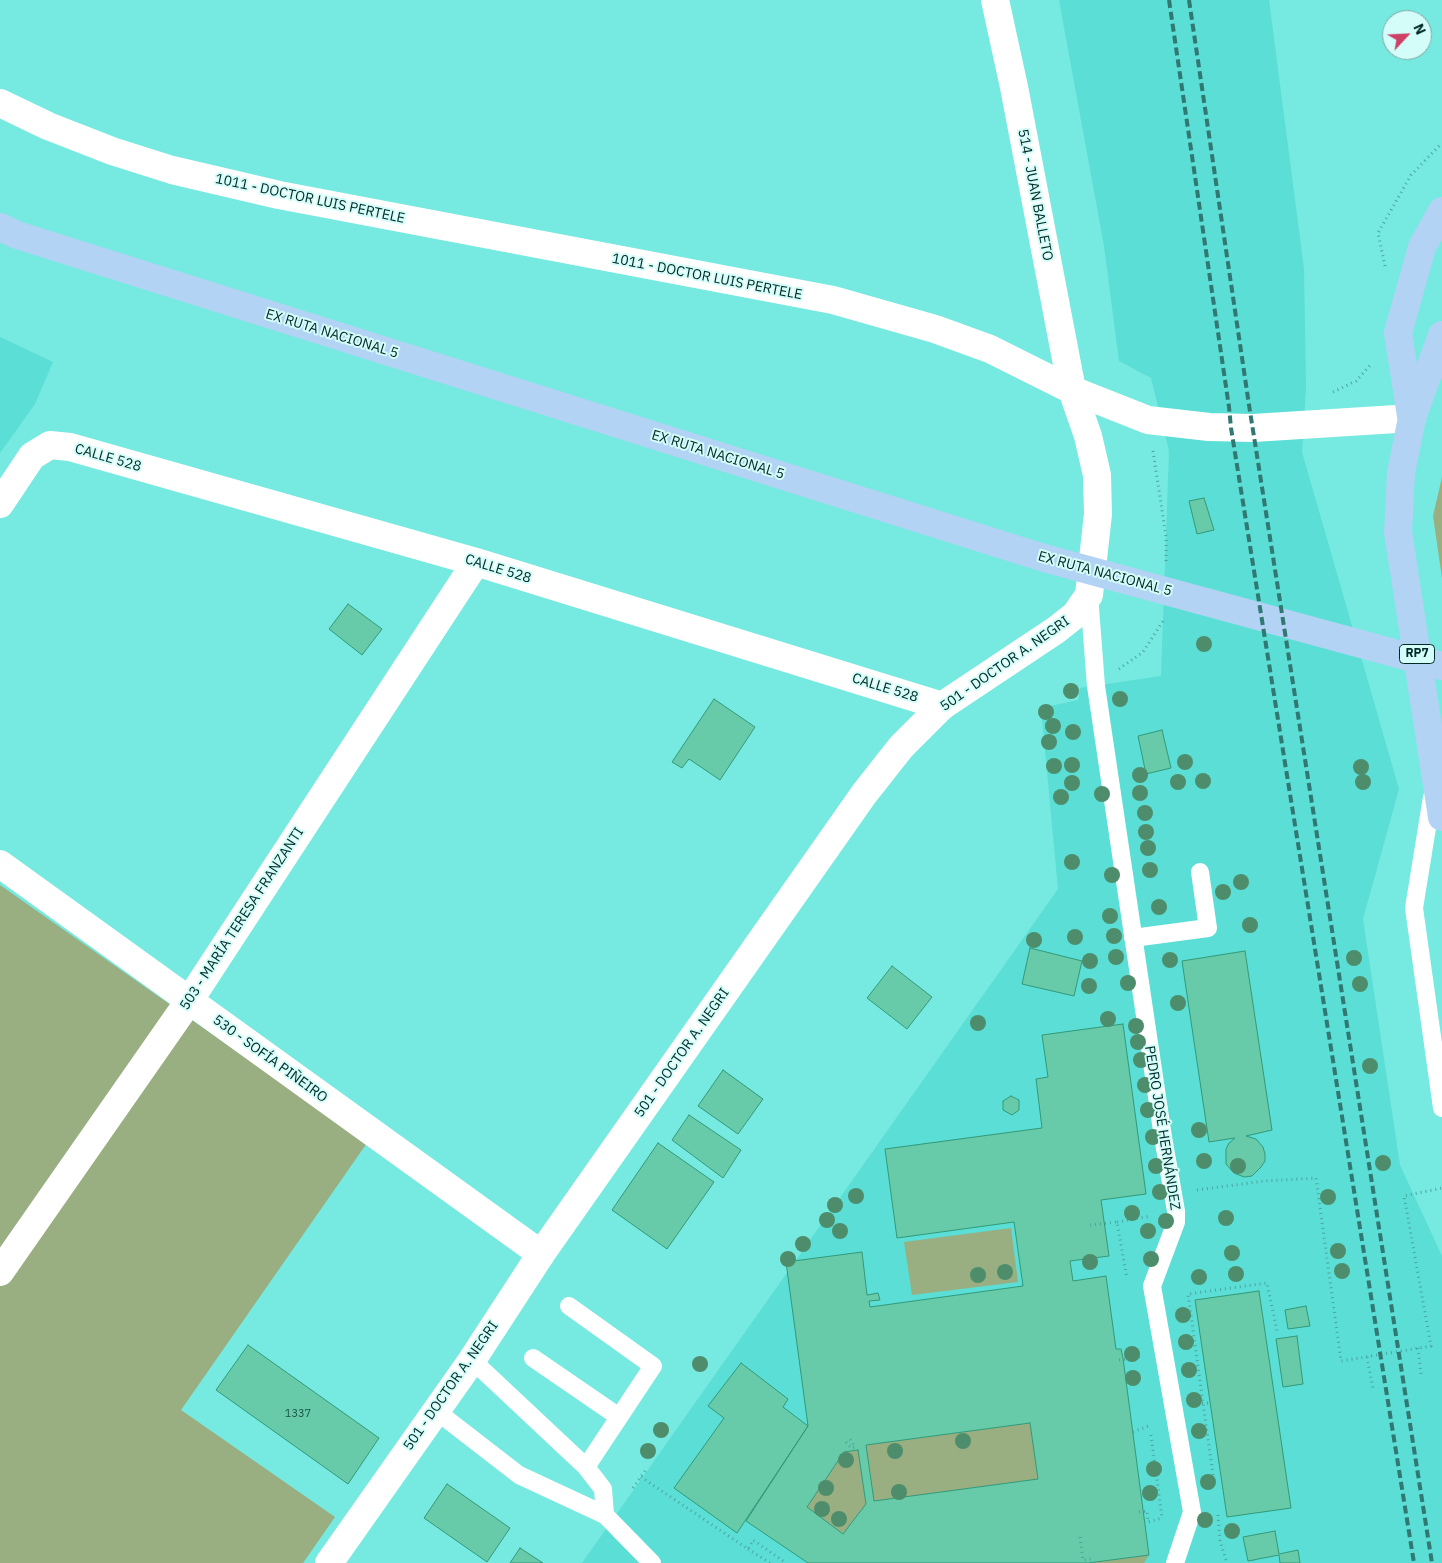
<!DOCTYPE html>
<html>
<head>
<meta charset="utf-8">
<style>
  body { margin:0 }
  #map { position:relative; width:1442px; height:1563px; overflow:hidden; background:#76e9e1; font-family:"IBM Plex Sans",sans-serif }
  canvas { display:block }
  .north { position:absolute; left:1382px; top:10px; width:50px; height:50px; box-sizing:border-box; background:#d4fdf9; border:1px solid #80a9a5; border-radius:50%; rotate:65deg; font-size:14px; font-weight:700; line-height:20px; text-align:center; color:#022a27 }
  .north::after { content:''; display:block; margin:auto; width:18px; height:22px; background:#cf4066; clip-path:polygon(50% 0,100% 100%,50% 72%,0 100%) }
</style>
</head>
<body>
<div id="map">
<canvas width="1442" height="1563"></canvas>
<div class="north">N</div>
</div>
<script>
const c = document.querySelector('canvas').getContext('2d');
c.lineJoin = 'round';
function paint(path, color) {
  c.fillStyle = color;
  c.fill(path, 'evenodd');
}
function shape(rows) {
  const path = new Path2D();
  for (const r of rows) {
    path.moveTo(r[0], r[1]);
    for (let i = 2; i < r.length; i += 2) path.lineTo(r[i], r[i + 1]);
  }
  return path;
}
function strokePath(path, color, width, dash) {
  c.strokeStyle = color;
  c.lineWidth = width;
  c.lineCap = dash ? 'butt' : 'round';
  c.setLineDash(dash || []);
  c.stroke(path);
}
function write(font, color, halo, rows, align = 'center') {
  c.font = font + ' "IBM Plex Sans",sans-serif';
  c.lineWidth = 4;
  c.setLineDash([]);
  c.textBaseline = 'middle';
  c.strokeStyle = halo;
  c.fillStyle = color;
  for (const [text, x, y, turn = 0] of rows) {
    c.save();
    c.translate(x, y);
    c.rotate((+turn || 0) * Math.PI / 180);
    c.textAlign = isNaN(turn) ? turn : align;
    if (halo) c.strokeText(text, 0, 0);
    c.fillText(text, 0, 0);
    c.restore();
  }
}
const built = shape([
  [1059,0,1269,0,1304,269,1306,388,1302,452,1399,789,1363,919,1400,1165,1442,1256,1442,1563,582,1563,1058,889,1041,708,1078,700,1080,688,1161,676,1169,451,1151,378,1119,361,1104,246],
  [0,337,53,362,35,404,0,453]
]);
const green = shape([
  [1442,477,1442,578,1433,516],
  [0,885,367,1143,181,1410,335,1517,303,1563,0,1563],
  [1011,1228,1018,1282,912,1295,904,1242],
  [1030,1423,1038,1479,874,1501,866,1445],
  [858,1450,866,1504,843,1534,807,1507,844,1452],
  [1149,1555,1144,1563,1090,1563]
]);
const building = shape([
  [1204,498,1214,530,1197,534,1189,501,1204,498],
  [348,604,382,629,362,655,329,629,348,604],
  [714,699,755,727,720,780,689,759,682,768,672,762,714,699],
  [1162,730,1171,768,1146,774,1138,736,1162,730],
  [1030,948,1082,961,1074,996,1022,984,1030,948],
  [1245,951,1272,1130,1246,1136,1256,1139,1263,1147,1265,1154,1265,1161,1261,1167,1252,1176,1244,1177,1234,1173,1226,1164,1226,1149,1229,1143,1235,1138,1209,1142,1182,961,1245,951],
  [892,966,932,997,907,1029,867,998,892,966],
  [1123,1024,1146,1194,1101,1200,1109,1256,1070,1261,1073,1281,1106,1276,1116,1349,1121,1349,1123,1358,1149,1555,1088,1563,808,1563,746,1521,808,1426,786,1262,862,1252,867,1295,878,1293,880,1300,869,1301,870,1307,1023,1286,1014,1222,897,1238,885,1149,1042,1128,1036,1079,1048,1077,1042,1035,1123,1024],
  [1030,1423,1038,1479,874,1501,866,1445,1030,1423],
  [858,1450,866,1504,843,1534,807,1507,844,1452,858,1450],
  [723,1070,763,1099,738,1134,698,1106,723,1070],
  [1011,1096,1019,1100,1019,1110,1012,1115,1003,1110,1003,1101,1011,1096],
  [689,1115,741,1150,723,1178,672,1140,689,1115],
  [658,1143,714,1182,667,1249,612,1210,658,1143],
  [1259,1291,1291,1508,1227,1517,1195,1300,1259,1291],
  [1306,1306,1310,1326,1288,1329,1285,1310,1306,1306],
  [1297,1336,1303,1384,1283,1387,1276,1339,1297,1336],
  [248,1345,379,1438,348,1484,216,1390,248,1345],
  [741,1363,788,1399,783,1407,808,1426,737,1533,674,1488,724,1418,708,1406,741,1363],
  [447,1484,510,1528,487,1562,424,1518,447,1484],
  [1275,1531,1279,1554,1298,1550,1300,1563,1280,1563,1279,1555,1248,1561,1243,1537,1275,1531],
  [520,1548,543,1563,510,1563,520,1548]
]);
const path = shape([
  [1385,266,1378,233,1411,175,1442,143],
  [1333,392,1356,381,1372,363],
  [1153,451,1166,537,1166,561],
  [1119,669,1143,652,1163,621],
  [1197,1190,1265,1181,1316,1178,1341,1361,1431,1346,1404,1196,1442,1188],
  [1117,1222,1151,1216],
  [1090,1225,1117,1222,1127,1279],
  [1418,1348,1421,1374],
  [1367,1357,1373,1389],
  [1119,1360,1140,1357],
  [1202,1403,1210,1403],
  [1133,1432,1151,1425],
  [1151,1435,1162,1518],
  [846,1442,851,1448,855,1447,850,1439],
  [1213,1475,1188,1294,1267,1283,1277,1331],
  [641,1477,748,1549,753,1540,786,1563],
  [633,1488,647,1468],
  [1139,1512,1147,1511,1148,1522,1162,1518],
  [1218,1515,1220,1541,1227,1563],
  [1080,1537,1083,1560,1091,1559],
  [748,1549,770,1563],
  [1253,1560,1254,1563]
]);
const service = shape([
  [1089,595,1096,686,1163,1137,1176,1211,1176,1222,1152,1286,1192,1512,1175,1563],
  [1432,797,1414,908,1442,1108],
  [1133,938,1208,928,1200,872],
  [569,1306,653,1366,586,1467],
  [533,1358,619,1417],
  [472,1360,586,1467,603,1489,605,1515],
  [435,1410,519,1475,605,1515,652,1563]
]);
const minor = shape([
  [995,0,1014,87,1072,390],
  [0,504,32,456,50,445,70,447,476,562,942,706],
  [0,864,541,1254],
  [0,1272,189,1001,476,562]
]);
const tertiary = shape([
  [0,103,48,126,112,151,172,170,279,195,833,300,935,329,990,349,1072,390,1148,420,1209,427,1253,428,1412,418],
  [329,1563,472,1360,541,1254,864,794,901,747,942,706,1056,630,1075,615,1089,595,1098,514,1097,475,1088,436,1072,390]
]);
const primary = shape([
  [0,227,17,235,1044,558,1442,666],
  [1442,335,1412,418,1401,473,1398,532,1442,817],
  [1411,416,1398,333,1422,247,1442,211]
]);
const rail = shape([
  [1169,0,1229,407,1231,428,1414,1563],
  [1189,0,1249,405,1432,1563]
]);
const trees = [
  [1204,644],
  [1071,691],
  [1120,699],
  [1046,712],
  [1053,726],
  [1073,732],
  [1049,742],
  [1185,762],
  [1072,765],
  [1054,766],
  [1361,767],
  [1140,775],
  [1203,781],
  [1178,782],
  [1363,782],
  [1072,783],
  [1140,793],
  [1102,794],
  [1061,797],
  [1145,813],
  [1146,832],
  [1148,848],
  [1072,862],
  [1150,870],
  [1112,875],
  [1241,882],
  [1223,892],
  [1159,907],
  [1110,916],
  [1250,925],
  [1114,936],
  [1075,937],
  [1034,940],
  [1116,957],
  [1354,958],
  [1170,960],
  [1090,961],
  [1128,983],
  [1360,984],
  [1089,986],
  [1178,1003],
  [1108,1019],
  [978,1023],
  [1136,1026],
  [1138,1042],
  [1141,1060],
  [1370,1066],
  [1145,1085],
  [1148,1110],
  [1199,1130],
  [1153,1137],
  [1204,1161],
  [1383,1163],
  [1156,1166],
  [1238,1166],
  [1160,1192],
  [856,1196],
  [1328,1197],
  [835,1205],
  [1132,1213],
  [1226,1218],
  [827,1220],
  [1166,1221],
  [840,1231],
  [1148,1231],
  [803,1244],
  [1338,1251],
  [1232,1253],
  [788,1259],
  [1151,1259],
  [1090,1262],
  [1342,1271],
  [1005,1272],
  [1236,1274],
  [978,1275],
  [1199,1277],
  [1183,1315],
  [1186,1342],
  [1132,1354],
  [700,1364],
  [1189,1370],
  [1133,1378],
  [1194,1400],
  [661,1430],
  [1199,1431],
  [963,1441],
  [648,1451],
  [895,1451],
  [846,1460],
  [1154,1469],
  [1208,1482],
  [826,1488],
  [899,1492],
  [1150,1493],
  [822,1509],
  [839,1519],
  [1205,1520],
  [1232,1531]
];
const numberNames = [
  ["1337",298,1414]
];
const shields = [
  [1417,654,35]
];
const shieldNames = [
  ["RP7",1417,654]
];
const streetNames = [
  ["514 - JUAN BALLETO",1035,195,79],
  ["1011 - DOCTOR LUIS PERTELE",310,199,12],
  ["1011 - DOCTOR LUIS PERTELE",707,277,11],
  ["EX RUTA NACIONAL 5",332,334,17],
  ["EX RUTA NACIONAL 5",718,455,17],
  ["CALLE 528",108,458,16],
  ["CALLE 528",498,569,17],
  ["EX RUTA NACIONAL 5",1105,574,15],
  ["501 - DOCTOR A. NEGRI",1005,664,-35],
  ["CALLE 528",885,688,17],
  ["503 - MARÍA TERESA FRANZANTI",242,919,-57],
  ["501 - DOCTOR A. NEGRI",682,1053,-55],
  ["530 - SOFÍA PIÑEIRO",270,1059,36],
  ["PEDRO JOSÉ HERNÁNDEZ",1162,1128,81],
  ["501 - DOCTOR A. NEGRI",451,1386,-55]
];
paint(built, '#5bded5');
paint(green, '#99af81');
paint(building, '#67caa8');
strokePath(building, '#329a7a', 1);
strokePath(path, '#4da59f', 3, [1, 4]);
strokePath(service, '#fff', 18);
strokePath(minor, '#fff', 28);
strokePath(tertiary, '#fff', 28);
strokePath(primary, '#b2d3f4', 28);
strokePath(rail, '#317772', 4, [8, 4]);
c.fillStyle = '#4d8d6b';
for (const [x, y] of trees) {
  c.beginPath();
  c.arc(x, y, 8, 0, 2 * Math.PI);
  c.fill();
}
write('11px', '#1b5247', null, numberNames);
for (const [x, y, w] of shields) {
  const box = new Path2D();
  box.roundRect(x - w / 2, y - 9.5, w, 19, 4);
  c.fillStyle = '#d4fdf9';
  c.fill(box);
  strokePath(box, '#022a27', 1);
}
write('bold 12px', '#022a27', null, shieldNames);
write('14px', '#022a27', '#d4fdf9', streetNames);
</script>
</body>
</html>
